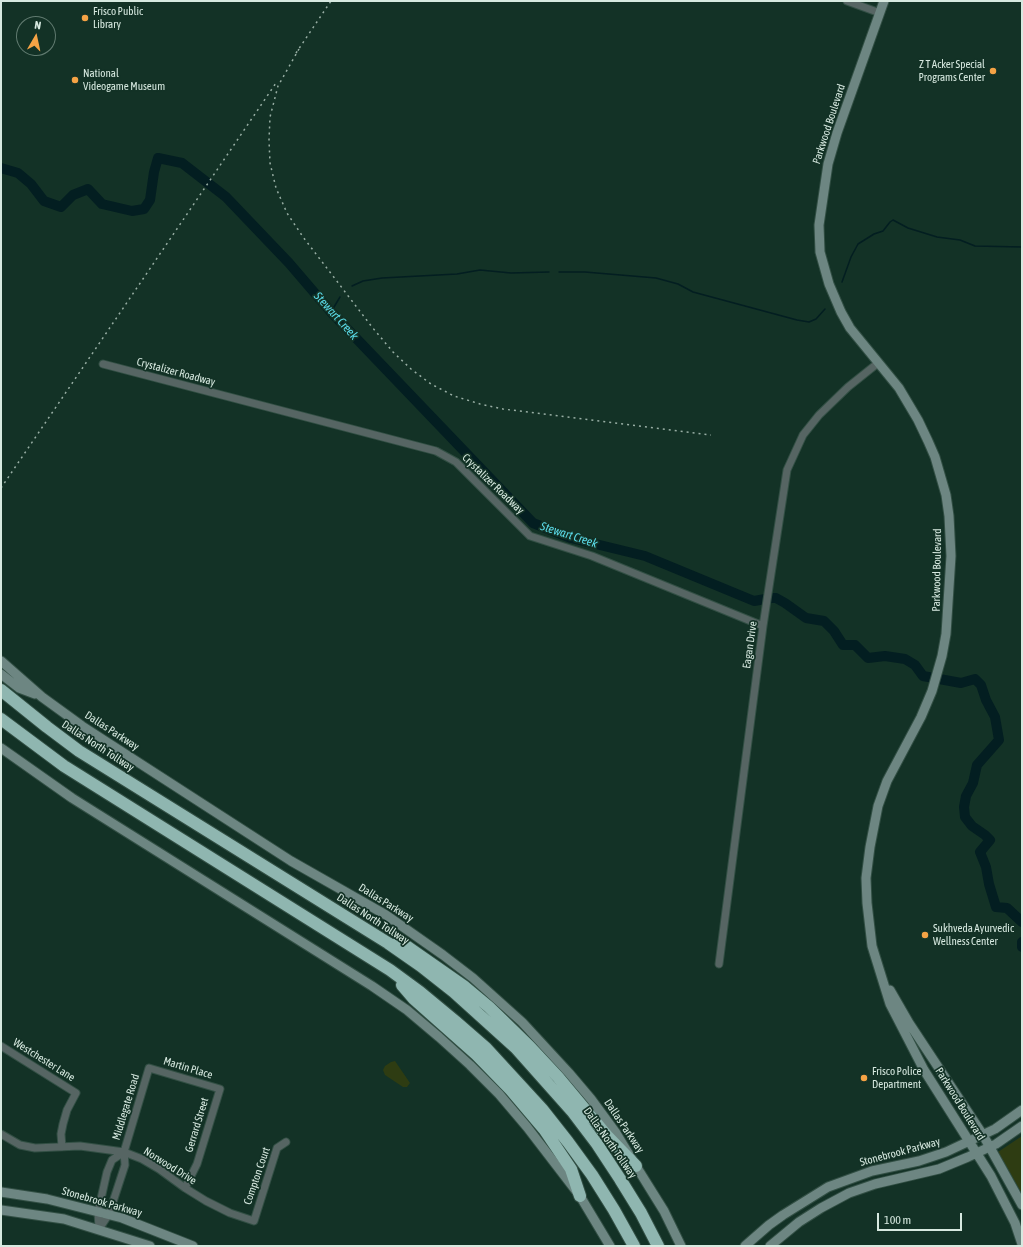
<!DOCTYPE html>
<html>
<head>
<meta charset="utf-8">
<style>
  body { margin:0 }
  #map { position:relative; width:1023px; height:1247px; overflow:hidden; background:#133226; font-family:"Asap Condensed",sans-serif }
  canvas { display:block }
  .frame { position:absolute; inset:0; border:2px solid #d7e9e0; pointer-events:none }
  .north { position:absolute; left:16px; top:16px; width:40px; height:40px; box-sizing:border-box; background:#133226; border:1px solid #617b70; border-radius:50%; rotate:9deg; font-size:11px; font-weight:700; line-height:16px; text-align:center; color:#d7e9e0 }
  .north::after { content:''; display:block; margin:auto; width:14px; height:18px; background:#f5a345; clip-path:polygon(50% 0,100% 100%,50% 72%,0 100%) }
  .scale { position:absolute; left:877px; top:1213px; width:85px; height:18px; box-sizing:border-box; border:2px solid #d7e9e0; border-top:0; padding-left:5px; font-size:12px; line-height:14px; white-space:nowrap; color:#d7e9e0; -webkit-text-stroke:3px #133226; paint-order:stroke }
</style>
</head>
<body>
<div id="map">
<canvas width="1023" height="1247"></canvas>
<div class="frame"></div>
<div class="north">N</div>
<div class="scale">100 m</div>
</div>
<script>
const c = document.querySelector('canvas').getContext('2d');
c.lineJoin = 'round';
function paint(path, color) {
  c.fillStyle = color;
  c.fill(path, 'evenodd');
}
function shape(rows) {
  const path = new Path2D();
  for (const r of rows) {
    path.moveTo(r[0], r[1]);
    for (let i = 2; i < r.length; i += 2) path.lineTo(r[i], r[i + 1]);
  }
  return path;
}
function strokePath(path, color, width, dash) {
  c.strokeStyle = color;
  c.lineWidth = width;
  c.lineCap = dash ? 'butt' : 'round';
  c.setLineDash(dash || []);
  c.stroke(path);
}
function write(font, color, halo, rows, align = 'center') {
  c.font = font + ' "Asap Condensed",sans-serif';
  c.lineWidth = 3.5;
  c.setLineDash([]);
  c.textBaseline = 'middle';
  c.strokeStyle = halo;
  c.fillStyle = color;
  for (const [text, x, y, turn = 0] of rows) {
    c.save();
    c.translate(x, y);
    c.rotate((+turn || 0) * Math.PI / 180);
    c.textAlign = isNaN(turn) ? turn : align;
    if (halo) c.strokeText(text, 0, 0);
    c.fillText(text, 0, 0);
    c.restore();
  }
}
const green = shape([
  [395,1061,410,1083,407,1087,403,1087,385,1075,383,1070,385,1066,391,1062],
  [1022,1136,1022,1194,998,1152]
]);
const stream = shape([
  [559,272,585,272,656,278,678,284,693,292,797,320,809,322,816,319,825,309],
  [842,282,851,257,858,244,874,234,883,231,890,222,893,220,908,228,937,237,960,240,975,246,1022,247],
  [352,286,363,281,382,278,457,274,480,270,511,273,549,272],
  [331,312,340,297]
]);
const river = shape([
  [1,168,18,173,31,184,44,201,61,207,73,195,88,189,102,204,132,211,144,209,150,200,154,172,158,158,182,163,226,197,289,263,331,312,533,523,571,538,645,556,754,601,771,598,776,598,785,603,806,618,824,621,834,631,843,645,855,645,868,658,885,656,905,659,915,665,923,676,961,683,975,679,981,685,986,700,995,717,999,740,977,765,973,783,966,796,964,807,965,817,972,826,985,835,990,840,980,852,986,867,989,884,996,907,1007,908,1022,922],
  [1022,942,1022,947]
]);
const street = shape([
  [847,1,880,13],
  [103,364,436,451,456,462,530,536,592,556,763,626],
  [719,964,763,626,787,470,803,435,819,415,848,387,878,363],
  [1,1046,76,1093,67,1110,63,1124,61,1134,62,1147],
  [1,1134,20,1145,35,1148,80,1146,124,1152,142,1159,159,1169,185,1188,206,1201,230,1213,254,1221,277,1148,286,1142],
  [99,1229,109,1214,125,1165,124,1152,149,1068,220,1089,197,1164,185,1188],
  [99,1229,98,1212,107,1172,112,1160,124,1152]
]);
const secondary = shape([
  [884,1,837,133,828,164,819,225,820,252,829,284,841,312,850,328,899,388,918,420,928,441,935,457,946,495,949,516,951,556,946,634,942,656,932,691,921,717,887,781,878,806,870,847,866,878,867,903,872,946,890,1004,924,1070,991,1176,1015,1223,1022,1244],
  [1,661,42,697,82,726,291,861,386,915,443,955,473,978,522,1022,569,1073,591,1099,616,1133,636,1166,664,1211,681,1246],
  [1,674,19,688,35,694],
  [1,748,72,798,372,986,407,1010,439,1037,470,1065,499,1094,527,1127,580,1196,610,1246],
  [890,990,909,1023,983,1135,1022,1205],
  [1,1192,47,1199,122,1218,193,1246],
  [1,1210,64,1219,150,1246],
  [745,1246,769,1225,783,1215,828,1187,872,1171,919,1161,946,1152,995,1129,1022,1110],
  [770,1246,799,1222,821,1208,849,1193,875,1184,939,1169,968,1157,996,1144,1022,1126]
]);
const highway = shape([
  [1,690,47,727,79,751,388,943,421,966,454,992,516,1048,572,1111,597,1144,620,1179,641,1213,658,1246],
  [1,719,64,766,390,970,420,992,455,1021,486,1048,542,1109,568,1142,592,1175,614,1210,634,1246],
  [399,941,465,987,489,1007,530,1047,558,1077,608,1137,636,1166],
  [402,985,414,999,477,1055,511,1090,544,1129,571,1169,580,1196]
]);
const rail = shape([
  [299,49,278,86,270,117,269,140,270,163,276,188,287,213,303,237,372,327,393,352,411,369,431,384,454,396,480,404,503,409,711,435],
  [296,53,331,1],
  [1,488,276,83]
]);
const markers = [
  [85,18,4,"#f5a345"],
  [993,71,4,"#f5a345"],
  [75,80,4,"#f5a345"],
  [925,935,4,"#f5a345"],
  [864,1078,4,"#f5a345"]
];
const poiNames = [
  ["Frisco Public",93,12],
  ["Library",93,25],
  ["Z T Acker Special",985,65,"right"],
  ["Programs Center",985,78,"right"],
  ["National",83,74],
  ["Videogame Museum",83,87],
  ["Sukhveda Ayurvedic",933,929],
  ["Wellness Center",933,942],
  ["Frisco Police",872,1072],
  ["Department",872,1085]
];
const streetNames = [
  ["Parkwood Boulevard",829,124,-72],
  ["Crystalizer Roadway",176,372,15],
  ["Crystalizer Roadway",493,484,44],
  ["Parkwood Boulevard",937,570,-89],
  ["Eagan Drive",750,645,-82],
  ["Dallas Parkway",112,731,33],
  ["Dallas North Tollway",98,746,33],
  ["Dallas Parkway",386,903,32],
  ["Dallas North Tollway",373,919,33],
  ["Westchester Lane",44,1060,32],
  ["Martin Place",188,1068,17],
  ["Parkwood Boulevard",960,1104,58],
  ["Middlegate Road",126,1107,-73],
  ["Gerrard Street",197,1125,-73],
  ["Dallas Parkway",624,1126,56],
  ["Dallas North Tollway",610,1143,55],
  ["Stonebrook Parkway",900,1152,-15],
  ["Norwood Drive",170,1166,32],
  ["Compton Court",257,1176,-71],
  ["Stonebrook Parkway",102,1202,16]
];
const waterNames = [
  ["Stewart Creek",336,316,48],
  ["Stewart Creek",569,535,18]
];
paint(green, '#2e3c12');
strokePath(stream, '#031e21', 1.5);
strokePath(river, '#031e21', 10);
strokePath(street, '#324f44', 9);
strokePath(secondary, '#324f44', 11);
strokePath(highway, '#324f44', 14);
strokePath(street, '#566563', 7);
strokePath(secondary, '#6d8682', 9);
strokePath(highway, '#8fb6b0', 12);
strokePath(rail, '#98aea4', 1.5, [2, 4]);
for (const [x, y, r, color] of markers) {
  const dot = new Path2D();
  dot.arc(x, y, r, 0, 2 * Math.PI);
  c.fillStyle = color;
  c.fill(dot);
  strokePath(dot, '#133226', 1.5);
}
write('11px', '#d7e9e0', '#133226', poiNames, 'left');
write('11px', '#d7e9e0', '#133226', streetNames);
write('italic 12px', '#5bdcea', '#133226', waterNames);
</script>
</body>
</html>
